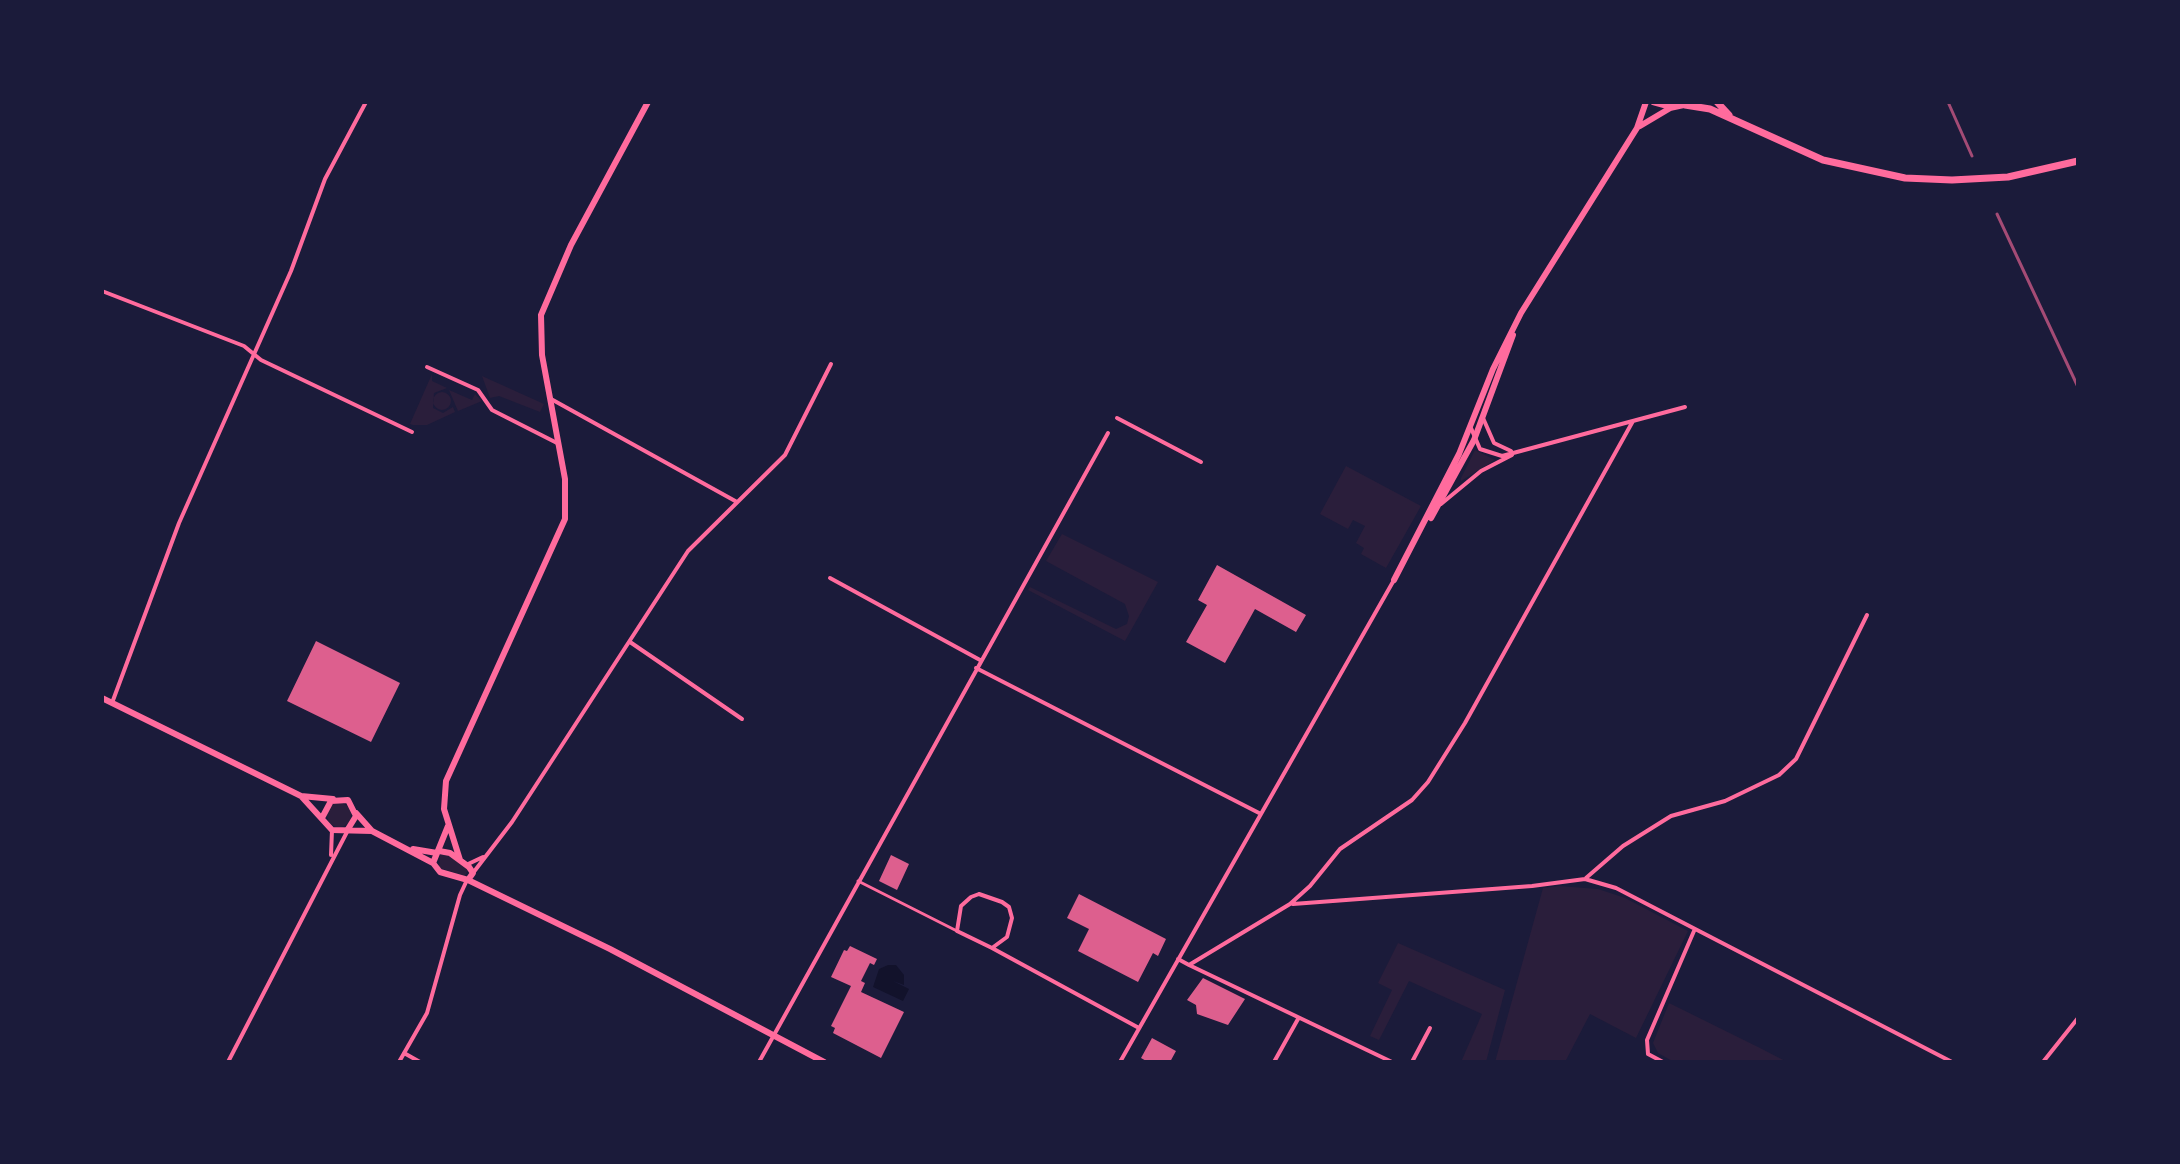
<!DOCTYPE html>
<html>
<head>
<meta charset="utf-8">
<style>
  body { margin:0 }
  #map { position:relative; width:2180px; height:1164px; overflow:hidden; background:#1b1b3a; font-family:"Open Sans",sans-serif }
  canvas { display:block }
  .frame { position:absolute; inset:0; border:104px solid #1b1b3a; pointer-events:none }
</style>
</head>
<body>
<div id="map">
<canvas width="2180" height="1164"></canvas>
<div class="frame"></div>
</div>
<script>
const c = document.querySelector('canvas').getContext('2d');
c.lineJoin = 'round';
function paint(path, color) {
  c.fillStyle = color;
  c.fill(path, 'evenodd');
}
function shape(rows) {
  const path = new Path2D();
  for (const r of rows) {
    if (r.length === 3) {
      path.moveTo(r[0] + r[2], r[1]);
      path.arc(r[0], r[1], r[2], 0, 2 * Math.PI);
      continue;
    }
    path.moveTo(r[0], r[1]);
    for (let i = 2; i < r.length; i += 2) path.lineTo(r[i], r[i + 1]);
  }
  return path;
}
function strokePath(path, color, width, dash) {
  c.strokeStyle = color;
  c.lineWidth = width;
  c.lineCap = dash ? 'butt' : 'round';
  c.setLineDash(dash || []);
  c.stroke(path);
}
const green = shape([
  [432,374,432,381,447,388,434,393,433,408,443,413,453,407,455,412,427,425,413,425,410,424],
  [482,376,544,404,540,412,499,396,490,398],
  [449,390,472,400,475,394,482,401,458,411],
  [442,401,9],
  [1475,450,1495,460,1461,481,1461,478],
  [1346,466,1421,506,1386,568,1361,554,1364,548,1356,543,1365,526,1353,520,1348,529,1320,514],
  [1062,534,1158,582,1125,641,1028,590,1030,587,1116,629,1127,624,1129,616,1125,604,1046,561],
  [339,815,12],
  [448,854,468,870,465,876,439,868,440,855],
  [1559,886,1598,889,1625,898,1688,931,1636,1038,1590,1014,1565,1062,1495,1062,1543,888],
  [1398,943,1505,990,1486,1062,1461,1062,1482,1014,1409,981,1379,1040,1370,1036,1392,990,1378,983],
  [1669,1003,1760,1048,1787,1062,1674,1062,1658,1053,1653,1043]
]);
const water = shape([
  [888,965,896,965,904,975,904,985,893,981,909,989,903,1001,873,987,879,969]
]);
const building = shape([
  [1217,565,1306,615,1296,632,1255,609,1225,663,1186,642,1207,605,1198,600],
  [316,641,400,683,371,742,287,701],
  [891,855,909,864,897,890,879,881],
  [1079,894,1166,939,1158,956,1153,953,1138,982,1078,951,1089,929,1067,918],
  [850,946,877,959,874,965,870,963,861,981,865,983,861,992,904,1012,881,1058,833,1033,835,1028,831,1026,851,986,831,977,844,950,847,951],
  [1203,978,1245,999,1228,1025,1197,1014,1196,1005,1187,1000],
  [1152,1038,1176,1051,1170,1062,1148,1062,1141,1058]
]);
const pedestrian = shape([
  [858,881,957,931]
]);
const minor = shape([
  [102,291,244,346,261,360,412,432],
  [427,367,478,390,492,410,557,443],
  [551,399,737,502],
  [1117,418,1201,462],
  [1483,418,1494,443,1511,451],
  [1471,428,1480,449,1502,456,1685,407],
  [1441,504,1481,471,1512,455],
  [830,578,980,660],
  [630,642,742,719],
  [976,668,1261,814],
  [112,703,179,523,291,271,325,179,366,102],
  [331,855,332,830],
  [466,865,483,857],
  [473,873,512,822,688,551,785,455,831,364],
  [1586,878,1623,846,1671,816,1725,801,1779,775,1796,759,1867,615],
  [979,894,1002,902,1009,907,1012,918,1007,937,992,948,957,931,961,906,971,897,979,894],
  [1293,904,1532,886,1585,879,1616,888,1952,1062],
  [992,948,1139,1028],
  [1178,959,1189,965,1290,904,1310,886,1340,849,1412,800,1428,782,1465,723,1633,421],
  [1189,965,1392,1062],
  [404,1053,420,1062],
  [228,1062,348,830],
  [399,1062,427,1013,460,895,467,880],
  [759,1062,1108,433],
  [1120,1062,1394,580],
  [1274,1062,1298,1019],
  [1412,1062,1430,1028],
  [1663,1062,1648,1054,1647,1040,1694,931],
  [2043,1062,2078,1018]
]);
const tertiary = shape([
  [1640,126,1672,107],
  [1431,518,1474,440,1513,335],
  [1394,580,1459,454,1493,369,1521,313,1637,128,1646,102],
  [102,698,301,796,332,830,372,831],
  [301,796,333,799],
  [356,813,372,831,433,863,440,872,468,880,473,873,469,867,450,853,439,851],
  [323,816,331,801,348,800,356,816,348,829],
  [413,849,437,853],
  [460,860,444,809,446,781,565,519,565,479,542,355,541,315,571,245,648,102],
  [433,863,448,826],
  [468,880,610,949,824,1062]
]);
const primary = shape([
  [1654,102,1672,107,1686,104],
  [1717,102,1729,115],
  [1685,105,1710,109,1823,160,1905,178,1952,180,2008,177,2078,161]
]);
const rail = shape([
  [1948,102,1972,156],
  [1997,214,2078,387]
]);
paint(green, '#2a1e3b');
paint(water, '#12122b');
paint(building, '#dd5f8e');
strokePath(pedestrian, '#ff6b9d', 3);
strokePath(minor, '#ff6b9d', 4);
strokePath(tertiary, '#ff6b9d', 6);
strokePath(primary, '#ff6b9d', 7);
strokePath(rail, '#a44b75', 3);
</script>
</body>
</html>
